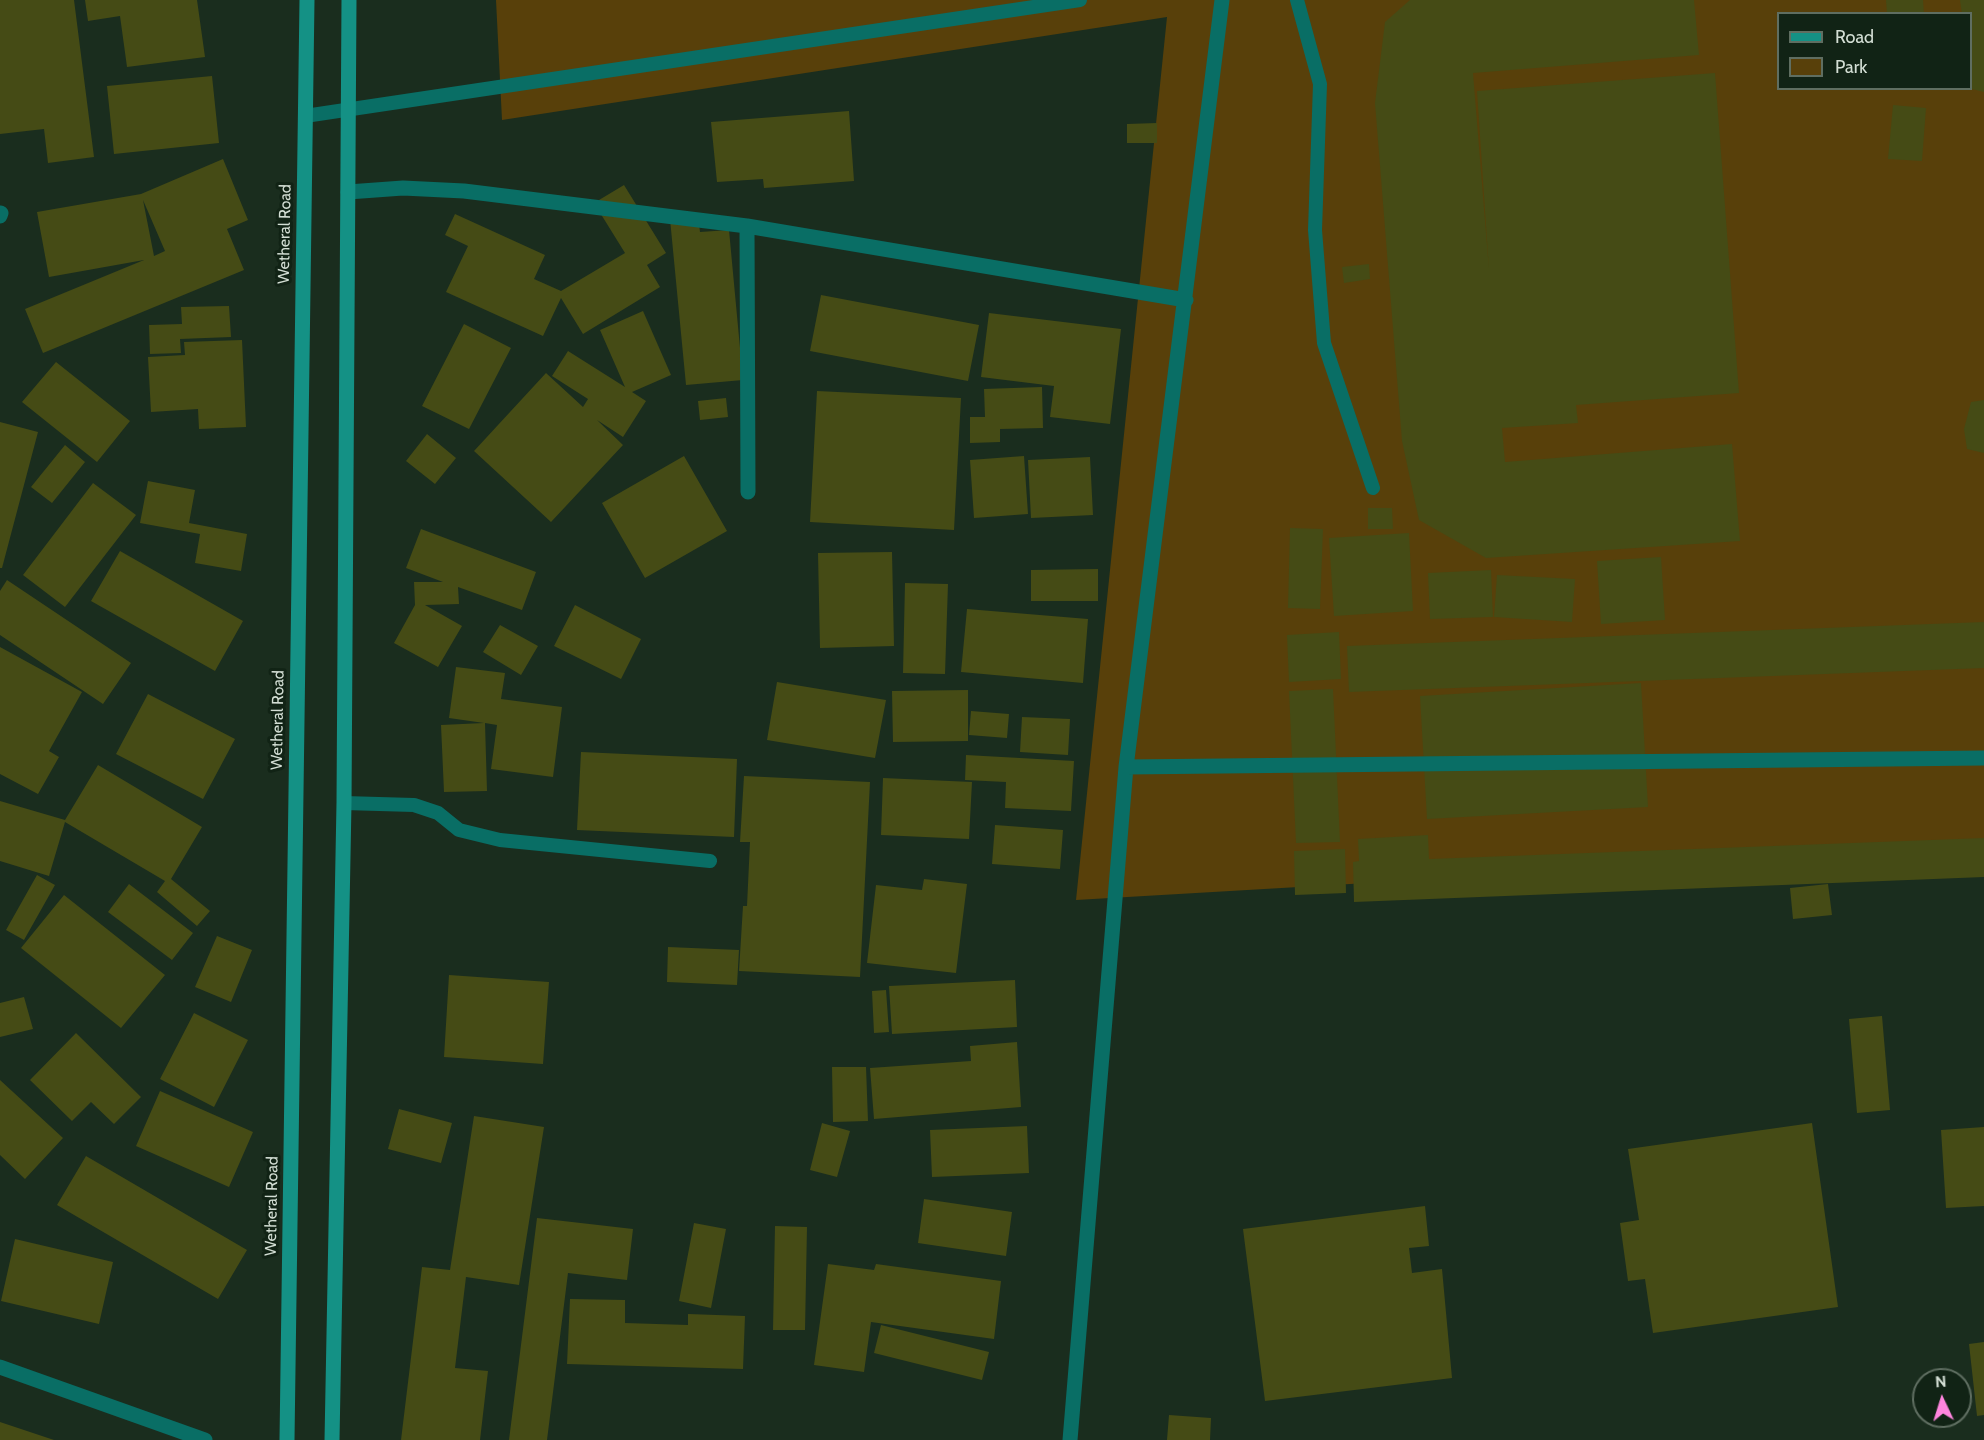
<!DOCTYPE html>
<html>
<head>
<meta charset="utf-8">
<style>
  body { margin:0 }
  #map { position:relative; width:1984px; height:1440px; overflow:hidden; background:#1a2d1e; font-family:Cabin,sans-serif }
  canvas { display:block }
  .legend { position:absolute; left:1777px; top:12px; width:195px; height:78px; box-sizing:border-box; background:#112315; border:2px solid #5f6e61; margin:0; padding:8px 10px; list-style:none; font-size:18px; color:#d3ded4 }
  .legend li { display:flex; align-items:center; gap:12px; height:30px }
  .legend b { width:30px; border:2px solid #5f6e61 }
  .north { position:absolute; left:1912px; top:1368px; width:60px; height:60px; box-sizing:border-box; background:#112315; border:2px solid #5f6e61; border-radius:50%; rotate:356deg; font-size:16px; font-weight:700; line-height:24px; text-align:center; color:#d3ded4 }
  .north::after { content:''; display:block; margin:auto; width:21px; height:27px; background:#ff85de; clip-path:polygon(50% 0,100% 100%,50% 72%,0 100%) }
</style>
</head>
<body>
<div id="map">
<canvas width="1984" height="1440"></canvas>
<ul class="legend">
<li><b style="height:8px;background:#149185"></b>Road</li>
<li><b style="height:16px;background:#58400a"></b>Park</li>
</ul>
<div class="north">N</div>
</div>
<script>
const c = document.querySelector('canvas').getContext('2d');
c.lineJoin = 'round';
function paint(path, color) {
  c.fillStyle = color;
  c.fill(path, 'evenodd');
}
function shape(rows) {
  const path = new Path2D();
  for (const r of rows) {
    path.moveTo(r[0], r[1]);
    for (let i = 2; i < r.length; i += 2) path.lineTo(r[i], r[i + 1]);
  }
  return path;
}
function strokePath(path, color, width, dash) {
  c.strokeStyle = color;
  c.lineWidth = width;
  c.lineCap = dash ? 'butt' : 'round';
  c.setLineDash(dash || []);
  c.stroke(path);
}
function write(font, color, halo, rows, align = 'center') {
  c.font = font + ' Cabin,sans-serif';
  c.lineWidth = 6;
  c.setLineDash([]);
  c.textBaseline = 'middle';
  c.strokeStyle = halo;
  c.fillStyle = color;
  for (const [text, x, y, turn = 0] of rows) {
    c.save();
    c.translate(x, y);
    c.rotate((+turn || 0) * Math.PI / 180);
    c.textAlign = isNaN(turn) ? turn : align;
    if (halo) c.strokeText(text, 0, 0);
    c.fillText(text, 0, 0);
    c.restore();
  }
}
const green = shape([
  [496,0,1984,0,1984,847,1076,900,1167,17,502,120],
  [1778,14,1970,14,1970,88,1778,88]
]);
const building = shape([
  [0,0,74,0,94,157,48,163,44,129,0,134],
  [85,0,197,0,205,57,127,67,120,16,88,21],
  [1410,0,1694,0,1699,55,1473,73,1489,270,1477,91,1715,73,1739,393,1576,405,1578,423,1502,428,1505,462,1732,444,1740,541,1486,558,1419,520,1402,441,1375,103,1385,22],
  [1886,0,1923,0,1924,14,1887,14],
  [1960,0,1984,0,1984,92,1972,89,1970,14,1962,14],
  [212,76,219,143,114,154,107,86],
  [1893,105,1926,108,1922,161,1888,159],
  [849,111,854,181,764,188,763,179,717,182,711,122],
  [1157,123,1157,143,1127,143,1127,124],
  [223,159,248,220,227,229,244,270,43,353,25,309,144,260,49,277,37,212,141,194],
  [143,200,165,251,154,256],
  [624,185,666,253,647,265,660,287,583,334,561,298,543,336,446,292,468,246,445,235,455,214,545,255,534,279,561,291,625,253,594,203],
  [698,217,700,232,729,230,743,380,686,385,670,219],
  [1369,264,1370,279,1344,283,1342,267],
  [821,295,979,325,968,381,810,351],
  [229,306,231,337,180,339,181,353,150,354,149,325,182,324,181,307],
  [643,311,671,375,632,392,646,401,623,437,597,420,623,445,551,522,474,451,546,373,583,407,588,399,552,376,568,351,625,387,600,330],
  [989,313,1121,329,1110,424,1050,417,1054,386,981,377],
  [464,324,511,348,469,429,422,406],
  [242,340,246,427,199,429,198,409,151,412,148,357,185,355,184,342],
  [56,362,130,421,97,462,22,402],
  [1042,387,1043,428,1000,429,1000,442,970,443,970,417,985,417,984,389],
  [817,391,961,398,954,530,810,522],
  [726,398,728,417,700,420,698,401],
  [1984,400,1984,453,1967,449,1964,429,1971,402],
  [0,422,38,432,2,568,0,568],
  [427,434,456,458,435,484,406,461],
  [65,445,85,462,52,503,31,487],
  [684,456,727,531,645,578,602,503],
  [1024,456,1028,514,974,518,970,460],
  [1090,457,1093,515,1031,518,1028,460],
  [148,481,195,490,189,523,247,534,241,571,195,563,200,534,140,523],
  [93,483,136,515,65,607,23,575],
  [1368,508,1392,508,1393,529,1368,529],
  [1290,528,1323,529,1320,609,1288,608],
  [421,529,536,572,522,610,458,587,459,604,425,605,462,626,438,667,394,643,415,605,414,582,443,582,406,568],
  [1409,533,1413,611,1334,616,1329,538],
  [120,551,243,621,215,671,91,601],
  [892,552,894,646,820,648,818,553],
  [1661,557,1665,620,1601,624,1597,561],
  [1098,569,1098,601,1031,601,1031,570],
  [1491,570,1493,617,1430,619,1428,573],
  [1497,575,1575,579,1572,622,1494,617],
  [7,580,131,663,103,704,0,635,0,591],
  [905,583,948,584,945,674,903,673],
  [575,605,641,639,621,679,554,646],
  [967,609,1088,619,1083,683,961,672],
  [1984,622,1984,668,1349,692,1347,646],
  [500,625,538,646,521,675,483,652],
  [1339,632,1341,679,1289,682,1287,635],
  [0,647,82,692,49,751,59,757,38,794,0,774],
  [456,667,505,673,501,699,562,707,553,777,491,769,497,725,485,723,487,791,444,792,441,725,484,723,449,718],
  [777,682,886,700,875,758,767,740],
  [1641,683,1648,807,1427,819,1420,696],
  [1333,689,1340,842,1296,843,1289,691],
  [968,690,968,741,893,742,892,691],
  [148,694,235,739,203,799,116,754],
  [971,711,1009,714,1007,738,969,735],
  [1022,717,1070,719,1068,755,1020,752],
  [581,752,737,759,734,837,577,830],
  [966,755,1074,761,1071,811,1005,808,1006,782,965,780],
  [98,765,202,827,171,879,210,911,197,926,157,892,165,881,65,822,49,876,0,861,0,801,65,820],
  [744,776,870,782,860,977,739,971,743,906,747,906,750,842,740,842],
  [883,778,972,782,969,839,881,835],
  [995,825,1063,830,1060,869,992,864],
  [1428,835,1429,859,1984,838,1984,877,1354,902,1353,862,1359,861,1358,839],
  [1345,849,1346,893,1295,895,1294,851],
  [37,875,55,885,24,940,6,930],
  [924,879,967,884,956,973,867,963,876,885,922,890],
  [129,884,193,933,172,960,108,912],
  [1828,884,1832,915,1793,919,1790,888],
  [64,895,165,975,121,1028,21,948],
  [217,936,252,950,231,1002,195,987],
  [668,947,739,950,737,985,667,982],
  [449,975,549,982,543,1064,444,1057],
  [1015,980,1017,1027,892,1034,889,986],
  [886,990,889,1032,874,1033,872,991],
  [24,997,33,1029,0,1037,0,1003],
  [194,1013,248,1040,214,1107,160,1079],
  [1882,1016,1890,1110,1857,1113,1849,1019],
  [76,1033,141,1097,114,1124,91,1102,72,1121,30,1080],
  [1017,1042,1021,1107,874,1119,870,1068,971,1061,970,1046],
  [832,1067,866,1067,868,1121,833,1122],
  [0,1080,63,1138,25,1179,0,1155],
  [160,1091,253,1132,229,1187,136,1146],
  [399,1109,452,1123,441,1163,388,1149],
  [474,1116,544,1127,519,1285,466,1277,455,1368,488,1371,480,1440,401,1440,422,1267,450,1270],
  [822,1123,850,1131,837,1177,810,1170],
  [1812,1123,1838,1307,1653,1333,1645,1279,1628,1281,1620,1223,1639,1220,1628,1149],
  [1027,1126,1029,1173,932,1177,930,1130],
  [1984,1127,1984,1206,1946,1208,1941,1130],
  [86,1156,247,1250,218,1299,57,1205],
  [924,1199,1012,1212,1006,1256,918,1243],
  [1425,1206,1429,1246,1409,1248,1412,1273,1442,1269,1452,1378,1265,1401,1243,1229],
  [537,1218,633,1229,627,1280,568,1273,547,1440,509,1440],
  [694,1223,726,1229,711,1308,679,1301],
  [775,1226,807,1227,805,1330,773,1330],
  [15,1239,113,1262,99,1324,1,1301],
  [828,1264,874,1270,876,1264,1001,1281,994,1339,871,1322,864,1372,814,1365],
  [570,1299,625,1300,625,1323,688,1325,688,1314,745,1316,743,1369,567,1364],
  [881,1325,989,1352,982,1380,874,1353],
  [1984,1342,1984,1415,1977,1416,1969,1344],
  [1169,1415,1211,1418,1210,1440,1167,1440],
  [0,1422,54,1440,0,1440]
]);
const service = shape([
  [1297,0,1320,84,1315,230,1324,343,1373,488],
  [305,116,1080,0],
  [344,803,414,805,438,813,459,830,500,840,710,861]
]);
const minor = shape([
  [348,192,403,188,464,191,747,226,1186,300],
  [0,216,1,213],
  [747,226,748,492],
  [1126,767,1984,758],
  [1070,1440,1126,767,1222,0]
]);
const tertiary = shape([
  [0,1367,205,1440]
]);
const secondary = shape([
  [287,1440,307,0],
  [332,1440,344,803,349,0]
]);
const streetNames = [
  ["Wetheral Road",285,234,-89],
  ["Wetheral Road",278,720,-89],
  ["Wetheral Road",272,1206,-89]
];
paint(green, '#58400a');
paint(building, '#454b15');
strokePath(service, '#096e65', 14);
strokePath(minor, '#096e65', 15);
strokePath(tertiary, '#096e65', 15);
strokePath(secondary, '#149185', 15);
write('16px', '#d3ded4', '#112315', streetNames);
</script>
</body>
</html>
